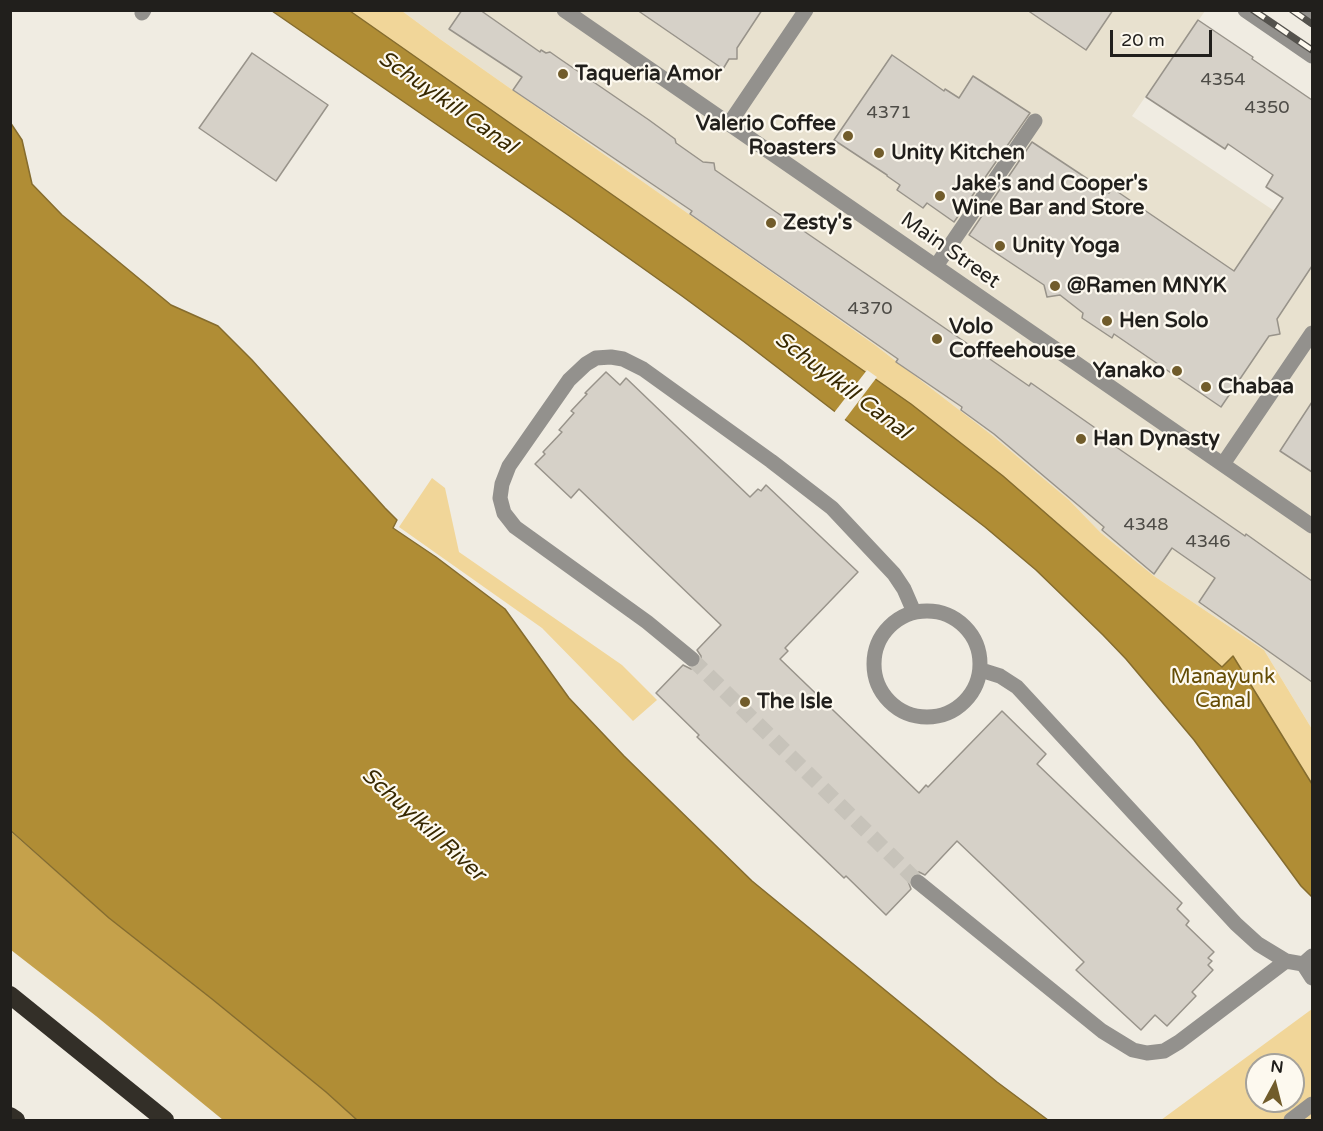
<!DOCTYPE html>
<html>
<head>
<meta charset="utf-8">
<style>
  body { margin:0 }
  #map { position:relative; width:1323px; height:1131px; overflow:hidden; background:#f0ece2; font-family:"Varela Round",sans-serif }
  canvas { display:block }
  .frame { position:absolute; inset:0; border:12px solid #211f1c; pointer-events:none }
  .north { position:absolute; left:1245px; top:1053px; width:60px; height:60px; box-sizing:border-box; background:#fdf9ef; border:2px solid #a5a29b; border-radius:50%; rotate:7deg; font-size:16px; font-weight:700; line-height:24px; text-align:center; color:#211f1c }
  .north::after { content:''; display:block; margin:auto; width:21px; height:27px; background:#715c2b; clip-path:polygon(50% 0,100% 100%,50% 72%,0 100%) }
  .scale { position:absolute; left:1110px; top:30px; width:102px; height:27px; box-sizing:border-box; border:3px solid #211f1c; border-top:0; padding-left:8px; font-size:18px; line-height:21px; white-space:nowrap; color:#211f1c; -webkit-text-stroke:4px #fdf9ef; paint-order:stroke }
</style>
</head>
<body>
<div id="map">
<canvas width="1323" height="1131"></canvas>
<div class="frame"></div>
<div class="north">N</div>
<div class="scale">20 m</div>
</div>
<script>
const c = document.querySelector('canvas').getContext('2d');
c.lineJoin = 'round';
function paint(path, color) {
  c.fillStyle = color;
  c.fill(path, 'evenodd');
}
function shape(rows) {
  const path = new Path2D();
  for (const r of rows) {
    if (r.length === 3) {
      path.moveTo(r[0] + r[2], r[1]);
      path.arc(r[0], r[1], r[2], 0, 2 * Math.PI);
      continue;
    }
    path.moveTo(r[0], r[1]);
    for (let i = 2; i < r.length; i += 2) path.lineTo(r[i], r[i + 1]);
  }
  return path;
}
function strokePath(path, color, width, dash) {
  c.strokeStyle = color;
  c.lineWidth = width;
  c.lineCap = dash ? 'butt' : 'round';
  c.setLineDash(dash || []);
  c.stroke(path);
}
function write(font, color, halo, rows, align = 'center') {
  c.font = font + ' "Varela Round",sans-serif';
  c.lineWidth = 4.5;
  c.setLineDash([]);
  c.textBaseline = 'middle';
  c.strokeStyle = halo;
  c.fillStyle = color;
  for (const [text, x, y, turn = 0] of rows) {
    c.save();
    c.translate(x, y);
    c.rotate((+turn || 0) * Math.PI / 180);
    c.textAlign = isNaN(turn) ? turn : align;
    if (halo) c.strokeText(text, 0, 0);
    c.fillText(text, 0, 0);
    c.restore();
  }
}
const built = shape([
  [402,11,1205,11,1132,116,1312,236,1312,729,1264,650,1154,576,1101,533,1069,500,993,436,875,345,440,39]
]);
const green = shape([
  [272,11,402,11,440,39,875,345,993,436,1069,500,1101,533,1154,576,1264,650,1312,729,1312,897,1301,886,1194,740,1126,659,1103,635,1036,570,985,527,743,341,682,296,568,215],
  [432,478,445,488,459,552,622,665,657,700,633,721,542,628,399,527],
  [1312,1009,1312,1120,1161,1120],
  [1257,1065,1293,1065,1293,1101,1257,1101]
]);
const forest = shape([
  [10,831,109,918,212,999,326,1092,357,1120,223,1120,96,1016,11,950]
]);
const water = shape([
  [272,11,350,11,911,404,1003,476,1222,667,1233,656,1312,784,1312,897,1301,886,1194,740,1126,659,1103,635,1036,570,985,527,743,341,682,296,568,215,272,11],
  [10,122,22,140,32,184,62,215,171,305,218,326,252,360,385,508,397,520,393,528,436,557,505,609,569,698,624,756,752,881,997,1082,1048,1120,357,1120,326,1092,212,999,109,918,11,831,10,122]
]);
const pier = shape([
  [867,370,877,377,843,422,833,414]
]);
const building = shape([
  [462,10,480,10,540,52,541,50,546,53,550,52,560,59,649,120,675,139,676,143,703,162,714,163,715,170,1029,386,1031,383,1111,439,1109,442,1245,536,1246,534,1312,581,1312,682,1199,602,1215,578,1172,548,1154,574,1102,530,1104,527,994,434,961,410,962,407,896,362,898,359,690,214,692,211,513,90,522,77,449,29,462,10],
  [637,10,762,10,737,48,737,59,729,59,723,69,637,10],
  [1027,10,1113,10,1086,50,1027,10],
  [1198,20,1253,57,1252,59,1312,100,1312,266,1277,319,1280,334,1269,336,1221,407,1114,334,1112,338,1082,318,1083,313,1060,295,1047,297,1044,285,969,235,1032,142,1109,193,1112,188,1234,271,1283,198,1266,187,1273,175,1228,144,1225,149,1146,97,1198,20],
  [252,53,328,105,276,181,199,128,252,53],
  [892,55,944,91,945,89,959,98,973,76,1030,113,954,222,927,203,923,208,897,190,900,185,887,176,887,175,834,140,892,55],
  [606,372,620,385,626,378,750,497,758,489,761,491,766,485,858,572,785,648,788,651,780,659,919,793,926,785,928,787,1002,711,1046,754,1037,764,1182,903,1177,909,1189,921,1186,925,1214,952,1208,958,1212,961,1208,965,1213,970,1192,992,1196,996,1167,1026,1155,1015,1141,1030,1076,970,1084,962,957,841,925,875,919,872,911,875,908,881,911,889,886,915,846,876,844,878,697,737,699,735,656,693,683,665,691,669,699,666,701,661,701,656,697,650,721,625,579,489,571,498,535,464,545,454,543,452,562,432,559,430,574,413,571,411,587,394,585,393,606,372],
  [1312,402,1312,472,1280,451,1312,402]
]);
const minorTunnel = shape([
  [692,659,918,882]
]);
const minor = shape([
  [564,10,1312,526],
  [1245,10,1312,56],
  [1301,10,1312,19],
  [142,13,144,10],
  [729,124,806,10],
  [936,266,1035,121],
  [1223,464,1312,333],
  [927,664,53],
  [692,659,647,622,515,527,504,513,500,498,502,484,509,466,569,380,586,364,596,358,611,357,623,359,643,369,771,461,832,508,894,574,904,589,914,612],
  [981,670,1000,676,1017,687,1236,924,1258,944,1286,961,1303,964],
  [918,882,1102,1031,1133,1050,1147,1053,1164,1051,1179,1042,1286,961],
  [1312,956,1303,964,1312,978],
  [1291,1120,1312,1104]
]);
const highway = shape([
  [10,995,165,1120],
  [10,1116,16,1120]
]);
const rail = shape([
  [1253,10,1312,50],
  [1292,10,1312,24]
]);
const markers = [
  [563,74,6,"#715c2b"],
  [848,136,6,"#715c2b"],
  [879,153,6,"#715c2b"],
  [940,196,6,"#715c2b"],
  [771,223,6,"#715c2b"],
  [1000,246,6,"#715c2b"],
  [1055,286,6,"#715c2b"],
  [1107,321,6,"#715c2b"],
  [937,339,6,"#715c2b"],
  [1177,371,6,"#715c2b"],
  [1206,387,6,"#715c2b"],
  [1081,439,6,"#715c2b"],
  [745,702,6,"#715c2b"]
];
const numberNames = [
  ["4354",1223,80],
  ["4350",1267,108],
  ["4371",889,113],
  ["4370",870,309],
  ["4348",1146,525],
  ["4346",1208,542]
];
const poiNames = [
  ["Taqueria Amor",575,74],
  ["Valerio Coffee",836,124,"right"],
  ["Roasters",836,148,"right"],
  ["Unity Kitchen",891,153],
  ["Jake's and Cooper's",952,184],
  ["Wine Bar and Store",952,208],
  ["Zesty's",783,223],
  ["Unity Yoga",1012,246],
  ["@Ramen MNYK",1067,286],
  ["Hen Solo",1119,321],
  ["Volo",949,327],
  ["Coffeehouse",949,351],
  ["Yanako",1165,371,"right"],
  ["Chabaa",1218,387],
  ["Han Dynasty",1093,439],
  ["The Isle",757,702]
];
const streetNames = [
  ["Main Street",950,251,35]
];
const parkNames = [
  ["Manayunk",1223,677],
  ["Canal",1223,701]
];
const waterNames = [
  ["Schuylkill Canal",447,103,35],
  ["Schuylkill Canal",842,386,37],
  ["Schuylkill River",423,825,42]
];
paint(built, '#e8e1cf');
paint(green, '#f1d699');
paint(forest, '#c5a14b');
paint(water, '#b08d35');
strokePath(water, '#856c2e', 1.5);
paint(pier, '#f0ece2');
paint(building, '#d6d1c8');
strokePath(building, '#98938a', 1.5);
strokePath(minorTunnel, '#c7c3ba', 15, [15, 8]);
strokePath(minor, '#93918d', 15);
strokePath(highway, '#332f28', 18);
strokePath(rail, '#54524d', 7);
strokePath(rail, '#fdf9ef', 4.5, [14]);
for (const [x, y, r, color] of markers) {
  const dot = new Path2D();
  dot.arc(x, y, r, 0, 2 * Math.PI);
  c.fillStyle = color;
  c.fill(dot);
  strokePath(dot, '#fdf9ef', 2);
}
write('18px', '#4e4c47', null, numberNames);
write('bold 21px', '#211f1c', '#fdf9ef', poiNames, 'left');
write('21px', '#211f1c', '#fdf9ef', streetNames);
write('21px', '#644c05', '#fdf9ef', parkNames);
write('italic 22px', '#382902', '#fdf9ef', waterNames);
</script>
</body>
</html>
